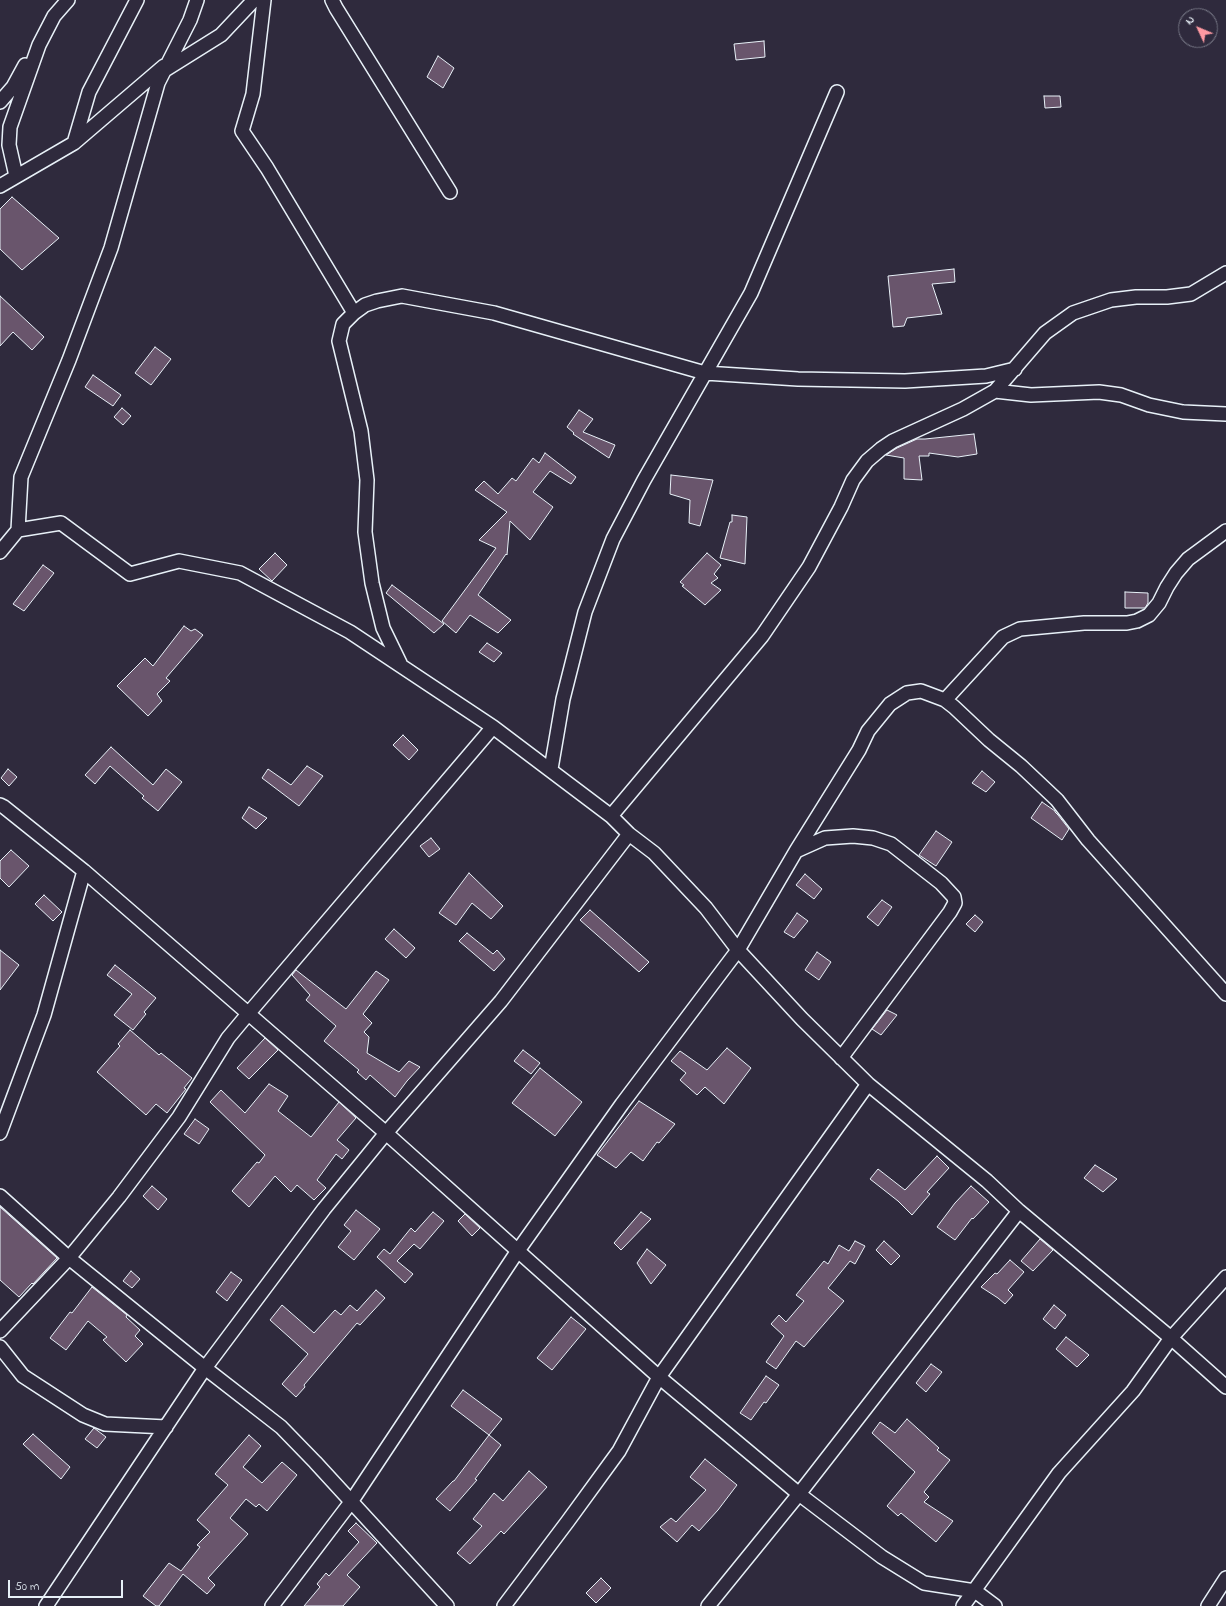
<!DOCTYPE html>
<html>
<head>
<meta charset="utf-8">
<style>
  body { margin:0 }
  #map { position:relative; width:1226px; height:1606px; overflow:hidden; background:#2f2a3d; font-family:"Indie Flower",sans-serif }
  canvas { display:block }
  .north { position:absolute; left:1178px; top:8px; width:40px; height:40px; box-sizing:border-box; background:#2f2a3d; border:1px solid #797a88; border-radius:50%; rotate:314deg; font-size:11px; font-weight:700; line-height:16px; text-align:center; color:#e8f1f8 }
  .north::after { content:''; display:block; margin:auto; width:14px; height:18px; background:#ff9aa2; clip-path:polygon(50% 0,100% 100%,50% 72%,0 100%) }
  .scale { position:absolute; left:8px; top:1580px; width:115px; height:18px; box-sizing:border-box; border:2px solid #e8f1f8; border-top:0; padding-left:5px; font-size:12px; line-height:14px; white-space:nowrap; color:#e8f1f8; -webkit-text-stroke:3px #2f2a3d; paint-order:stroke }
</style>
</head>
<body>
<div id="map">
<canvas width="1226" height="1606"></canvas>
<div class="north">N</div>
<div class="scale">50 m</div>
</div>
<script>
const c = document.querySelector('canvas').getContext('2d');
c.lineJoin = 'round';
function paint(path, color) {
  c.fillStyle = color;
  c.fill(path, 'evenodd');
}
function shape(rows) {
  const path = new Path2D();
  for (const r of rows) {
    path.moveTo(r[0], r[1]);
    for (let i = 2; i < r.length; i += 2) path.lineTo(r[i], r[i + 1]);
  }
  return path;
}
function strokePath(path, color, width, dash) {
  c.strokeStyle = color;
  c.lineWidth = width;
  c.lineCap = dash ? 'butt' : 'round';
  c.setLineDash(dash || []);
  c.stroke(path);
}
const building = shape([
  [764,41,765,57,736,60,734,44,764,41],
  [438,56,454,68,443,88,427,77,438,56],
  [1044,96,1060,96,1061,107,1045,108,1044,96],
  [12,197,59,238,22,270,0,249,0,209,12,197],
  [954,269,955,282,932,284,942,314,907,318,904,326,893,327,888,276,954,269],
  [0,296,44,337,32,350,13,332,0,346,0,296],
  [155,347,171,359,151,385,135,373,155,347],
  [93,375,121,395,113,406,85,387,93,375],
  [122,408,131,416,123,425,114,417,122,408],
  [579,410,593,419,583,432,615,445,609,458,573,434,574,433,567,427,579,410],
  [974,434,977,454,958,457,929,453,929,456,919,456,922,480,904,479,904,458,886,455,897,448,917,439,925,439,974,434],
  [545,453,576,477,571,484,550,471,533,492,553,507,530,540,510,521,507,555,506,554,478,595,511,620,498,633,470,615,456,633,442,621,496,548,479,540,507,512,475,490,484,481,498,494,512,478,516,481,533,458,539,463,545,453],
  [671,475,713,480,700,526,689,523,690,500,670,494,671,475],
  [732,515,747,517,745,564,720,558,730,522,732,522,732,515],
  [275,553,287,565,272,581,259,569,275,553],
  [707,553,721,565,714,574,718,578,711,583,721,590,705,605,682,586,684,585,680,582,707,553],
  [43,565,54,573,24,611,13,604,43,565],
  [392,585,444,624,434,633,386,593,392,585],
  [1125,592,1148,593,1148,603,1145,608,1125,608,1125,592],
  [184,626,191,631,195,629,203,635,166,678,170,681,157,694,162,701,148,716,117,686,145,658,153,666,184,626],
  [487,643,502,653,494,662,479,652,487,643],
  [403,735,418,750,409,760,393,745,403,735],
  [111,747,153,785,166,769,182,782,158,811,142,798,144,796,110,766,95,784,85,775,111,747],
  [307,766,323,776,299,806,262,778,268,769,291,785,307,766],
  [8,769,17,777,9,786,1,778,8,769],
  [982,771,995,782,986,792,972,783,982,771],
  [1042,802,1055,811,1055,812,1058,815,1069,829,1062,840,1031,818,1042,802],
  [249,807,267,818,256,829,242,818,249,807],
  [936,831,952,842,936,866,919,855,936,831],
  [431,838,440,849,429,857,420,846,431,838],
  [11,850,29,866,9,887,0,878,0,861,11,850],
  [469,873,503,906,491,919,472,903,456,925,439,913,469,873],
  [805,874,822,889,814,899,796,885,805,874],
  [44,895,62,912,53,921,35,904,44,895],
  [882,900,892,907,878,926,867,917,882,900],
  [590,910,649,962,639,972,580,920,590,910],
  [797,913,808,921,794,938,784,932,797,913],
  [975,915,983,922,975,932,966,924,975,915],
  [394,929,415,948,406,958,385,939,394,929],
  [467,933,493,954,497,950,505,959,494,971,459,941,467,933],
  [0,950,19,965,0,990,0,950],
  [817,952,831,962,819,980,805,970,817,952],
  [115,965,156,998,144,1012,146,1014,133,1030,114,1015,132,994,107,975,115,965],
  [296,970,346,1009,376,971,389,980,363,1014,372,1023,364,1032,369,1037,367,1053,399,1072,409,1061,420,1067,407,1081,395,1097,370,1075,366,1080,357,1072,359,1070,324,1041,336,1026,306,1000,310,995,292,975,296,970],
  [887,1010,897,1015,881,1035,872,1029,887,1010],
  [130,1030,159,1055,161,1053,192,1078,184,1088,186,1089,167,1113,156,1104,146,1115,97,1072,120,1046,118,1044,130,1030],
  [265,1038,278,1050,249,1079,237,1068,265,1038],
  [727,1048,751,1068,724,1104,705,1087,697,1095,680,1080,686,1073,671,1061,680,1051,707,1070,727,1048],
  [523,1050,540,1063,531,1074,514,1061,523,1050],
  [540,1068,582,1102,555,1136,512,1103,540,1068],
  [269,1084,288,1096,278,1111,311,1137,339,1102,356,1118,337,1140,349,1150,342,1159,336,1154,317,1180,326,1188,314,1200,297,1185,291,1192,275,1176,249,1207,232,1191,257,1162,259,1163,265,1155,210,1102,221,1090,245,1113,269,1084],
  [639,1101,675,1124,659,1143,657,1142,643,1161,631,1152,616,1168,597,1155,639,1101],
  [195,1119,209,1129,199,1144,184,1134,195,1119],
  [937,1156,949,1168,927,1192,930,1194,912,1215,898,1201,870,1179,878,1169,905,1190,937,1156],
  [1095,1165,1117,1179,1103,1192,1084,1178,1095,1165],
  [152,1186,167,1199,158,1210,143,1196,152,1186],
  [971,1186,989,1202,973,1219,972,1218,955,1240,937,1227,955,1203,971,1186],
  [0,1207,57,1258,33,1284,32,1283,19,1297,0,1280,0,1207],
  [356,1210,380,1229,354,1260,338,1247,351,1231,344,1225,356,1210],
  [433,1212,444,1221,420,1249,414,1244,397,1261,413,1274,405,1283,377,1257,384,1249,390,1254,411,1228,415,1232,433,1212],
  [641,1212,651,1219,621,1250,614,1243,641,1212],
  [465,1214,480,1228,472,1236,458,1221,465,1214],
  [1040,1239,1053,1250,1033,1271,1021,1261,1040,1239],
  [855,1241,865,1246,855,1264,850,1261,828,1288,844,1301,804,1347,796,1341,776,1369,766,1362,784,1336,771,1324,779,1315,786,1322,804,1301,796,1295,824,1261,828,1264,839,1245,849,1251,855,1241],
  [884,1241,900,1256,891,1265,876,1250,884,1241],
  [647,1249,666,1265,651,1284,637,1263,647,1249],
  [1010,1260,1024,1272,1008,1290,1013,1295,1005,1304,998,1298,981,1287,995,1273,997,1274,1010,1260],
  [131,1271,140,1279,132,1288,123,1281,131,1271],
  [231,1272,242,1280,227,1301,216,1292,231,1272],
  [92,1287,127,1315,126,1317,140,1330,135,1336,143,1344,126,1362,103,1340,107,1337,88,1321,66,1350,50,1338,70,1312,72,1313,92,1287],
  [376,1290,385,1298,360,1325,357,1323,304,1385,305,1387,296,1397,282,1384,308,1354,270,1320,282,1305,314,1333,335,1310,341,1315,350,1305,357,1311,376,1290],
  [1054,1305,1066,1315,1055,1329,1043,1319,1054,1305],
  [571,1317,586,1329,552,1370,537,1358,571,1317],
  [1066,1337,1089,1355,1077,1367,1056,1349,1066,1337],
  [931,1364,942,1372,926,1392,916,1383,931,1364],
  [766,1376,779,1385,766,1403,764,1402,751,1420,740,1413,766,1376],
  [463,1390,502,1419,489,1435,451,1406,463,1390],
  [907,1419,939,1448,937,1450,950,1460,924,1492,929,1497,924,1502,953,1521,936,1542,901,1513,898,1516,887,1506,915,1472,872,1433,880,1422,895,1433,907,1419],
  [94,1428,106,1437,97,1448,85,1439,94,1428],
  [33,1434,70,1467,61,1479,23,1444,33,1434],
  [249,1435,261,1446,243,1467,262,1483,282,1462,297,1475,267,1511,259,1504,256,1507,246,1499,230,1518,248,1534,208,1578,215,1585,207,1594,183,1574,159,1606,156,1606,143,1596,169,1563,181,1571,200,1547,197,1545,210,1532,197,1520,228,1485,215,1474,249,1435],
  [489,1435,501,1445,475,1479,477,1480,450,1511,436,1499,453,1481,454,1481,489,1435],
  [705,1459,737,1485,718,1510,699,1531,692,1525,677,1542,660,1527,671,1518,676,1522,706,1490,690,1477,705,1459],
  [529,1471,547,1487,504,1534,501,1531,470,1564,457,1553,482,1526,473,1519,494,1493,503,1501,529,1471],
  [356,1523,377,1543,347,1575,360,1587,343,1606,304,1606,320,1587,317,1584,326,1573,329,1576,359,1542,348,1531,356,1523],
  [601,1578,611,1588,596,1603,586,1593,601,1578]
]);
const street = shape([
  [264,0,253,94,242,131,267,168,354,313],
  [332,0,336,8,450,192],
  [165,70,221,35,254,0],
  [0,102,13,87,25,65],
  [74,143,89,92,137,0],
  [16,176,9,145,10,127,39,45,54,16,68,0],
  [0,186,74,143,164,66],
  [995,391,1031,395,1099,392,1121,395,1149,405,1183,412,1226,414],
  [18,530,61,523,130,574,179,561,240,573,350,632,493,727,611,816,629,834,654,853,706,908,738,950,802,1019,868,1084,987,1181,1019,1211,1171,1338,1226,1387],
  [0,552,18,530,21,477,69,360,111,248,158,83,190,20,197,0],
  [400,663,383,628,372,583,365,532,367,480,361,431,339,341,343,324,354,313,365,305,377,301,402,296,494,313,705,373,798,379,905,381,986,376,1015,369],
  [945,700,1003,637,1020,629,1084,623,1127,623,1137,621,1149,615,1159,603,1167,587,1176,573,1188,559,1226,531],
  [551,769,563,699,585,612,613,539,644,480,751,293,837,92],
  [0,805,4,807,84,871,386,1133,659,1377,799,1494,882,1557,924,1583,975,1591,995,1606],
  [611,816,762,636,809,567,841,507,853,480,867,461,881,449,893,441,963,409,995,391,1045,333,1073,313,1111,300,1136,297,1167,297,1191,294,1226,273],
  [796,851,825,838,853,836,873,838,891,844,941,883,954,897,955,903,950,912,841,1058],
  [0,1133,44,1015,84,871],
  [0,1196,69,1258,205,1368,281,1427,315,1462,447,1606],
  [0,1331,69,1258,119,1197,179,1117,228,1038,248,1014,493,727],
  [0,1347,23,1376,83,1415,105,1424,166,1427],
  [46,1606,205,1368,324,1209,386,1133,501,1001,629,834],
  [272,1606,351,1502,517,1252,622,1104,738,950,796,851,859,750,868,731,890,704,907,693,921,691,945,700,954,707,989,740,1021,766,1057,800,1088,840,1226,994],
  [504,1606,568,1521,619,1451,659,1377,868,1084],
  [708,1606,799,1494,1019,1211],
  [963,1606,1059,1473,1133,1391,1171,1338,1226,1277],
  [1208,1606,1226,1578]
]);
paint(building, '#69556c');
strokePath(building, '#e8f1f8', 1);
strokePath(street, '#e8f1f8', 16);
strokePath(street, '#2f2a3d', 13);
</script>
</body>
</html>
